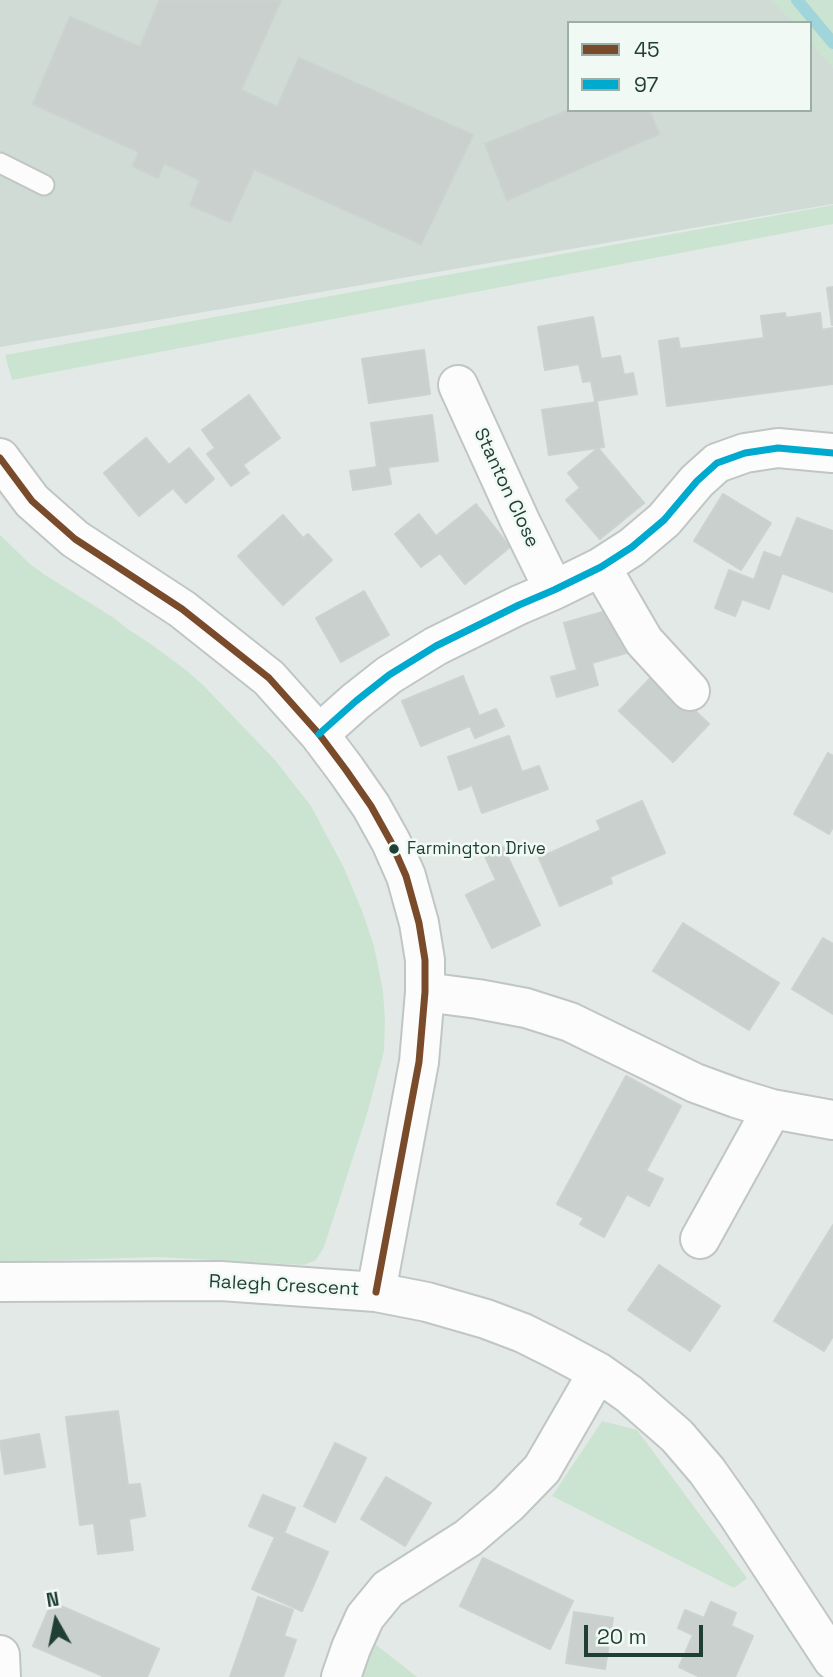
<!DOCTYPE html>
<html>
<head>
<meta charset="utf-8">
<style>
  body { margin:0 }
  #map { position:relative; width:833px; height:1677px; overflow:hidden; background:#e3e9e6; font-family:"Space Grotesk",sans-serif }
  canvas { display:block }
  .legend { position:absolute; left:567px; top:21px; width:245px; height:91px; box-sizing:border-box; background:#f1f9f4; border:2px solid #9daea7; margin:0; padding:9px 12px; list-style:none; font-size:21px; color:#1f3e34 }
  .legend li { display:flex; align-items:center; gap:14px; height:35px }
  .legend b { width:35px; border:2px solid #9daea7 }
  .north { position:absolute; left:21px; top:1586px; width:70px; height:70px; -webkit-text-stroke:5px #f1f9f4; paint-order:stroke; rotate:351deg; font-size:19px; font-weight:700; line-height:28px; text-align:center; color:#1f3e34 }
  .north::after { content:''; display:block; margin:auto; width:24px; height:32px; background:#1f3e34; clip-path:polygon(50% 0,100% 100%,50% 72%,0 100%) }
  .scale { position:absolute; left:584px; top:1625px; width:119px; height:32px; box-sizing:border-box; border:4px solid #1f3e34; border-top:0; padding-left:9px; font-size:21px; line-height:24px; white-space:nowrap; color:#1f3e34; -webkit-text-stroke:5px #f1f9f4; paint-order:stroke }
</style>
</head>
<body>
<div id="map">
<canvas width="833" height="1677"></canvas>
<ul class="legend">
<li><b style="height:9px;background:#7a4b2a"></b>45</li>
<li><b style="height:9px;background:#00a9ce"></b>97</li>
</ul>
<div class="north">N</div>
<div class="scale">20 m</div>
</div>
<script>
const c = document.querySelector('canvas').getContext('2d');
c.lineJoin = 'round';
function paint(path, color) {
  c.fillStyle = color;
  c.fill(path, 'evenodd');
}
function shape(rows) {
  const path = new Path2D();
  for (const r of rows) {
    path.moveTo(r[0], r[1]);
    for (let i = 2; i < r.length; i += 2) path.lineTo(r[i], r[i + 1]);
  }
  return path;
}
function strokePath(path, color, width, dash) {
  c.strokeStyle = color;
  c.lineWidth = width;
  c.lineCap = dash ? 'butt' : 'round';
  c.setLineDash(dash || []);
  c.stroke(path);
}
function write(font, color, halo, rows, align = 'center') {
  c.font = font + ' "Space Grotesk",sans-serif';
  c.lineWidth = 5;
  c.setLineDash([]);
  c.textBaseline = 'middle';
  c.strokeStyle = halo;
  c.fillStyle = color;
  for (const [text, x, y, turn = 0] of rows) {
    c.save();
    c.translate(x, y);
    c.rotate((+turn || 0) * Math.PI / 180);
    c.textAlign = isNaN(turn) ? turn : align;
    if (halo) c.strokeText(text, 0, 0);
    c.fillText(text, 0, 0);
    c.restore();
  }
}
const built = shape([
  [0,0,785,0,805,23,569,23,569,110,810,110,810,29,833,57,833,204,0,347]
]);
const green = shape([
  [772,0,833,0,833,68,810,42,810,23,793,23],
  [833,205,833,224,12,380,5,355],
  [0,535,30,564,45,575,114,618,129,630,148,642,186,670,203,685,275,760,311,806,344,868,362,911,374,946,383,991,385,1021,384,1051,367,1114,324,1247,316,1260,304,1265,158,1257,0,1262],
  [602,1421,637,1430,747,1578,734,1588,552,1496],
  [365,1636,417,1677,349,1677]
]);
const stream = shape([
  [797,0,833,43]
]);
const building = shape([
  [160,0,281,0,241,90,277,107,299,58,473,135,421,244,254,169,230,222,190,205,200,180,164,163,158,178,133,166,139,152,33,104,70,17,140,47,160,0],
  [569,110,649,110,659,134,507,200,485,144,569,110],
  [833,287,833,325,832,325,827,288,833,287],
  [785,313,786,318,820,313,822,330,833,328,833,384,667,406,659,341,678,338,680,349,764,338,761,316,785,313],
  [593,317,601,359,620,356,624,375,633,373,637,394,595,401,591,381,583,382,579,364,545,370,538,327,593,317],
  [424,350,430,394,369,403,362,359,424,350],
  [249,395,280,438,243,465,249,473,231,486,207,454,215,448,202,430,249,395],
  [597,402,604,447,549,455,542,410,597,402],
  [432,415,438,461,388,467,391,484,353,490,350,471,377,467,371,423,432,415],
  [146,438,169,465,189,448,214,479,186,503,173,488,139,516,104,473,146,438],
  [598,448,644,503,600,539,566,500,580,488,568,473,598,448],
  [723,494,771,523,741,570,694,541,723,494],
  [476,504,510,547,465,584,440,553,421,567,395,534,419,514,436,536,476,504],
  [283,515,303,538,308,534,332,560,283,605,238,556,283,515],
  [797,518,833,531,833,592,782,573,769,609,742,599,735,616,715,608,729,570,754,580,764,552,781,558,797,518],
  [364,591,389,635,341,662,316,618,364,591],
  [620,607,633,651,592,663,598,685,557,697,551,677,577,670,564,623,620,607],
  [655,673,709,724,673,762,619,711,655,673],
  [463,676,479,716,496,709,504,726,475,738,470,726,421,746,402,701,463,676],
  [509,736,522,772,539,766,548,789,482,813,472,785,459,790,448,757,509,736],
  [828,753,833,756,833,827,829,834,794,814,828,753],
  [642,801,665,853,610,877,612,883,560,906,539,858,601,830,597,821,642,801],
  [503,847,540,925,492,948,466,895,496,880,485,856,503,847],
  [683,923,779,983,749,1030,653,971,683,923],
  [823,938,833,944,833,1014,792,989,823,938],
  [626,1076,681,1106,646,1171,663,1179,649,1206,627,1194,604,1237,580,1224,584,1218,557,1204,626,1076],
  [833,1225,833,1336,824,1351,774,1321,833,1225],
  [659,1265,720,1306,690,1351,628,1310,659,1265],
  [118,1411,128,1485,140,1484,145,1516,129,1519,133,1550,98,1554,94,1523,80,1525,66,1417,118,1411],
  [39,1434,45,1467,5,1474,0,1441,39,1434],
  [335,1443,366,1458,335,1522,304,1506,335,1443],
  [386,1477,431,1503,405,1546,361,1519,386,1477],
  [263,1495,295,1508,284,1533,328,1552,302,1611,252,1589,275,1537,249,1526,263,1495],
  [483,1558,573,1601,550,1649,460,1606,483,1558],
  [258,1597,293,1610,284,1636,296,1640,283,1677,230,1677,258,1597],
  [52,1602,159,1649,147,1677,105,1677,33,1646,52,1602],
  [711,1602,736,1613,731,1626,753,1636,735,1677,700,1677,679,1667,693,1635,678,1628,685,1610,704,1618,711,1602],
  [574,1612,613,1618,605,1669,566,1663,574,1612]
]);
const lane = shape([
  [0,163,44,185]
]);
const street = shape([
  [458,385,520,521,554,590],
  [0,458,32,501,75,539,182,609,269,678,319,734,346,770,371,806,391,842,406,876,419,923,425,960,425,992,419,1062,376,1292],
  [601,567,644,641,690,691],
  [319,734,356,701,389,675,436,646,519,605,554,590,601,567,632,547,664,520,697,481,717,463,745,453,778,448,833,453],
  [425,992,478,999,526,1008,570,1022,695,1083,736,1098,772,1109,833,1120],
  [700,1239,772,1109],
  [0,1282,221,1281,376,1292,427,1302,486,1319,523,1333,557,1350,598,1372,629,1394,677,1436,707,1471,738,1515,833,1660],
  [0,1655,1,1677],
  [341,1677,351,1648,365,1617,388,1589,468,1538,508,1504,542,1469,598,1372]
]);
const bus1 = shape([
  [0,458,32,501,75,539,182,609,269,678,319,734,346,770,371,806,391,842,406,876,419,923,425,960,425,992,419,1062,376,1292]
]);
const bus2 = shape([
  [319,734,356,701,389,675,436,646,519,605,554,590,601,567,632,547,664,520,697,481,717,463,745,453,778,448,833,453]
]);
const markers = [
  [394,849,6,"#1f3e34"]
];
const busNames = [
  ["Farmington Drive",407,849]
];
const streetNames = [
  ["Stanton Close",506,488,65],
  ["Ralegh Crescent",284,1286,3]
];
paint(built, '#d0dbd6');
paint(green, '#cbe4d1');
strokePath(stream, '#a0d5dc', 12);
paint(building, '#cad0cd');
strokePath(building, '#cbd2cf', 2);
strokePath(lane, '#c0c6c3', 23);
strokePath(street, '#c0c6c3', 42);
strokePath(lane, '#fbfcfb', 19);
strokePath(street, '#fbfcfb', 38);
strokePath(bus1, '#7a4b2a', 7);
strokePath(bus2, '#00a9ce', 7);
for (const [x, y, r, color] of markers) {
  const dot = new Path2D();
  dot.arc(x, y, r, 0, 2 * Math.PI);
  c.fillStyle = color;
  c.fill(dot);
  strokePath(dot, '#f1f9f4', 2.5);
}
write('17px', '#1f3e34', '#f1f9f4', busNames, 'left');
write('19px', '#1f3e34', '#f1f9f4', streetNames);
</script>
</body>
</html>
